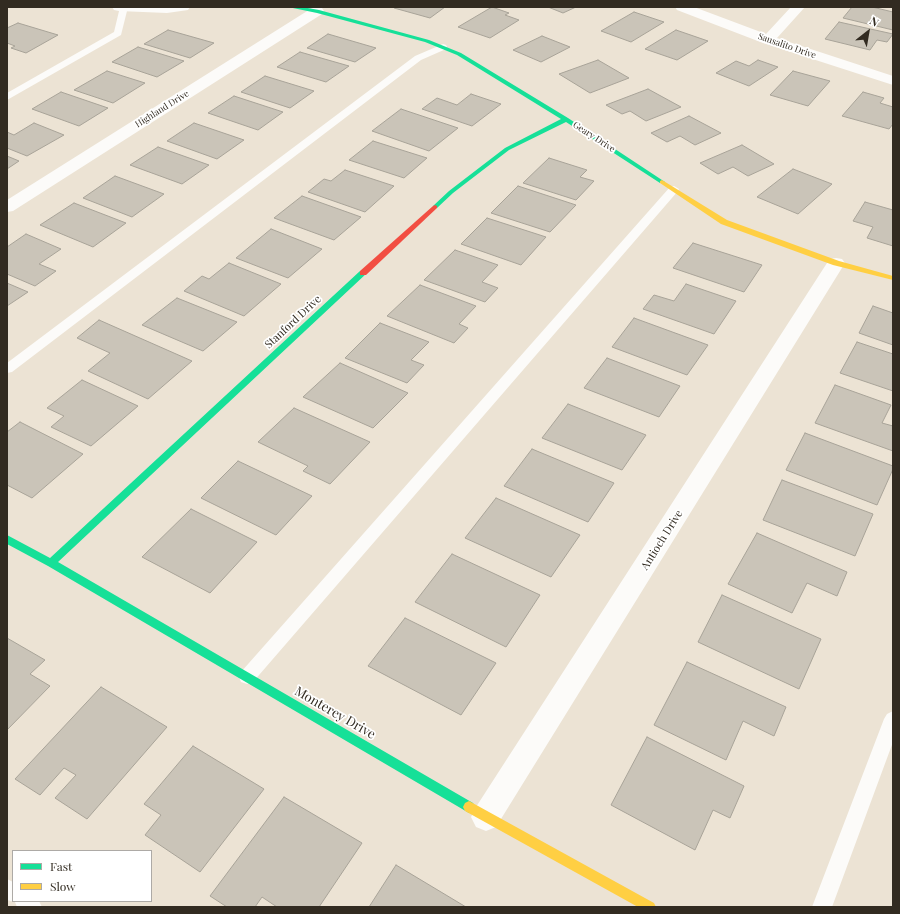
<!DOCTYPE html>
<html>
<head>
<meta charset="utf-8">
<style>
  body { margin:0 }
  #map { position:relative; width:900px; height:914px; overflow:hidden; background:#ece3d4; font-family:"Playfair Display",serif }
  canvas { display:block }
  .frame { position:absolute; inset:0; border:8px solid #322b21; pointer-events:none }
  .legend { position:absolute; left:12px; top:850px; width:140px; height:52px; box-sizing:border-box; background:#fff; border:1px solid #adaaa6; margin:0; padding:5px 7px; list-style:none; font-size:12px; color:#322b21 }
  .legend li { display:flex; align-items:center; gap:8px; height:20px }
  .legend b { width:20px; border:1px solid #adaaa6 }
  .north { position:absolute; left:848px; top:12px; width:40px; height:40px; -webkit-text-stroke:3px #fff; paint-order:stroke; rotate:31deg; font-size:11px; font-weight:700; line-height:16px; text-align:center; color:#322b21 }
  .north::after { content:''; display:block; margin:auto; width:14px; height:18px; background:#322b21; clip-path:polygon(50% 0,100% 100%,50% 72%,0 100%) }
</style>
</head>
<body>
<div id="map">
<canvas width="900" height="914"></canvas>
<div class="frame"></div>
<ul class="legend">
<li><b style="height:5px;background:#16e098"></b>Fast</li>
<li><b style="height:5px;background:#ffcf43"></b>Slow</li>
</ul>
<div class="north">N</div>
</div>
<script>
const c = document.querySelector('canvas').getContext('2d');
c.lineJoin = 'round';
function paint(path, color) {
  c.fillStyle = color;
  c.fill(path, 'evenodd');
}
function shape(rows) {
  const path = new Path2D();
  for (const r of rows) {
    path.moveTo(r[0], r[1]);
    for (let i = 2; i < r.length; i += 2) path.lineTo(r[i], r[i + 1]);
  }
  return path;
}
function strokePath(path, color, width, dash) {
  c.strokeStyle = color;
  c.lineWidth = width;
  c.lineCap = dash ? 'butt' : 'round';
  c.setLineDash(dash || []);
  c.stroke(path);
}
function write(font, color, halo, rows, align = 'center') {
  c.font = font + ' "Playfair Display",serif';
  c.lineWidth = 3.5;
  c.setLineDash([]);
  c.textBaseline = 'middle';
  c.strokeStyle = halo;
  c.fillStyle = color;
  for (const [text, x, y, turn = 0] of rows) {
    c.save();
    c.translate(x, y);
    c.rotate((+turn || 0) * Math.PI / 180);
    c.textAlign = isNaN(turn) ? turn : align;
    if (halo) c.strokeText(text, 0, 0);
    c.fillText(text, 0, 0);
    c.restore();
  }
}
const building = shape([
  [395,7,445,7,430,18,394,8,395,7],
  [492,7,509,13,505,15,519,20,490,38,458,27,492,7],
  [548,7,576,7,563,13,548,7],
  [852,7,872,7,893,12,893,30,843,18,852,7],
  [634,12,664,22,631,42,601,31,634,12],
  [839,22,893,34,887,42,877,40,870,50,825,39,839,22],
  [18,23,58,35,26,53,11,48,15,46,7,43,7,28,18,23],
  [168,30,214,43,190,58,144,44,168,30],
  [676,30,708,41,677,60,645,49,676,30],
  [328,34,376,48,355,62,307,48,328,34],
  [542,36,570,47,541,62,513,50,542,36],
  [138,47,184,61,157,77,112,62,138,47],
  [300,52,349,66,326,82,277,67,300,52],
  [598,60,629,78,590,93,559,74,598,60],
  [758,60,778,67,749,86,716,73,736,61,749,66,758,60],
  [107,71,145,83,113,103,74,90,107,71],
  [793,71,830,81,808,106,770,95,793,71],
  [265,76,314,91,290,108,241,92,265,76],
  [648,89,681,107,646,121,630,111,622,114,606,105,648,89],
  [61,92,108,108,79,126,32,109,61,92],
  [863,92,884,98,880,103,893,107,893,124,889,129,842,116,863,92],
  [471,94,501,104,472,126,422,109,437,98,457,105,471,94],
  [234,96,283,112,258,130,208,113,234,96],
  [401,109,458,128,429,151,372,131,401,109],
  [689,116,721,133,695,145,680,136,667,142,651,133,689,116],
  [34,123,64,135,27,156,7,148,7,132,14,135,34,123],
  [194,123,244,140,217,159,167,141,194,123],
  [373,141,427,158,404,178,349,160,373,141],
  [742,145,774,164,748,176,733,167,718,174,700,163,742,145],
  [158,147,209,165,182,184,130,165,158,147],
  [7,156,19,161,7,169,7,156],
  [549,158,587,170,580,177,594,181,576,200,523,183,549,158],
  [793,169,832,184,798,214,757,197,793,169],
  [345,170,394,186,365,212,308,192,324,179,331,181,345,170],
  [115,176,164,194,132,217,83,198,115,176],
  [518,186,576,205,550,232,491,213,518,186],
  [302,196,361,217,334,240,274,218,302,196],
  [865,202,893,210,893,246,867,238,873,227,853,221,865,202],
  [74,203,126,223,93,247,40,225,74,203],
  [487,218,546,237,521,265,461,244,487,218],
  [271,229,322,249,288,278,236,258,271,229],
  [26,234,61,249,39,264,56,271,35,286,7,274,7,247,26,234],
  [693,243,762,265,744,292,673,268,693,243],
  [455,250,498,265,482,282,498,288,485,302,424,280,455,250],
  [229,263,281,284,244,316,184,291,202,276,209,279,229,263],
  [7,283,28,292,7,306,7,283],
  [686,284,736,301,714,334,643,309,654,295,674,301,686,284],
  [420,285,476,306,459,324,468,328,454,343,387,316,420,285],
  [177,298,237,322,203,351,142,325,177,298],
  [873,306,893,313,893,345,859,333,873,306],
  [634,318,708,345,687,375,612,347,634,318],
  [99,320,192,361,148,399,88,371,110,353,77,338,99,320],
  [380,323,429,342,411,360,424,365,407,383,345,358,380,323],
  [857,342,893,354,893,391,840,373,857,342],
  [607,358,680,386,659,417,584,388,607,358],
  [340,363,408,393,373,428,303,397,340,363],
  [82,380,138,406,91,446,51,427,64,416,47,408,82,380],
  [835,385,891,405,882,423,893,426,893,451,815,423,835,385],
  [568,404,646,435,622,470,542,438,568,404],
  [294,408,370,442,330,484,303,471,308,466,258,442,294,408],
  [20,422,83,454,32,498,7,485,7,432,20,422],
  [805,433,893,466,893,469,877,505,786,470,805,433],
  [532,449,614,483,588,522,504,486,532,449],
  [238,461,312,496,276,535,201,498,238,461],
  [782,480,873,514,855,556,763,520,782,480],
  [496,498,580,535,551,577,465,538,496,498],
  [191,509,257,542,210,593,142,557,191,509],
  [757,533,847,572,837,596,807,583,792,613,728,584,757,533],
  [452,554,540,595,506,647,415,602,452,554],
  [722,595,821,639,799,689,698,642,722,595],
  [405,618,496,663,461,715,368,666,405,618],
  [7,638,45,660,30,674,50,686,7,730,7,638],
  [687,662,786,707,774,736,743,721,726,760,654,725,687,662],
  [101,687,167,727,87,819,55,798,76,775,64,768,40,795,15,779,101,687],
  [647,737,744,786,730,818,713,810,695,850,611,805,647,737],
  [193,746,264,789,200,872,145,835,161,815,144,804,193,746],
  [284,797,362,843,319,907,277,907,262,897,255,907,227,907,210,896,284,797],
  [396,865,466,907,369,907,396,865]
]);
const lane = shape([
  [120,7,128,7,121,35,7,100,7,93,114,32,120,7],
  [443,44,446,45,447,47,446,49,421,60,12,372,7,373,7,363,415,56,443,44],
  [674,186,679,189,678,191,253,682,247,684,241,682,239,677,241,672,670,187,674,186],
  [893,711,893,742,832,907,812,907,884,719,887,714,893,711],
  [7,879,13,882,13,901,39,901,42,907,17,907,15,902,7,900,7,879]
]);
const street = shape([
  [112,7,190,7,188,10,167,13,119,11,114,10,112,7],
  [317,7,322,8,324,11,322,14,13,211,7,212,7,200,312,8,317,7],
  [675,7,694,7,766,34,791,7,805,7,777,38,893,76,893,85,763,43,677,10,675,7],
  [836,258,842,259,845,263,496,827,486,831,476,827,471,817,476,807,827,263,830,259,836,258]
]);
const fast = shape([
  [288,7,302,7,319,10,429,40,461,53,568,118,665,182,664,183,660,183,566,122,509,150,453,193,437,208,433,208,433,206,449,191,505,148,561,119,457,55,425,42,317,13,288,7],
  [360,271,366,271,367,273,58,562,473,803,475,807,473,811,469,813,48,566,7,544,7,535,50,558,360,271]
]);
const slow = shape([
  [662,180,727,220,839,261,893,276,893,280,833,265,721,224,660,183,660,181,662,180],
  [469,801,654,903,656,907,638,907,465,811,463,807,465,803,469,801]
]);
const jam = shape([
  [435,205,437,206,437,208,366,275,360,275,360,271,433,206,435,205]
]);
const farStreetnames = [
  ["Sausalito Drive",787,46,19],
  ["Highland Drive",162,109,-32],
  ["Geary Drive",594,137,33]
];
const streetNames = [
  ["Stanford Drive",293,322,-43],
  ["Antioch Drive",662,540,-58]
];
const nearStreetnames = [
  ["Monterey Drive",335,713,30]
];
paint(building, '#cac4b8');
strokePath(building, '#a8a398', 1);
paint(lane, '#fcfbf9');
paint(street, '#fcfbf9');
paint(fast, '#16e098');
paint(slow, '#ffcf43');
paint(jam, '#f24e42');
write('9px', '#322b21', '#fff', farStreetnames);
write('11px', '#322b21', '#fff', streetNames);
write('13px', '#322b21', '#fff', nearStreetnames);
</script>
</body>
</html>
